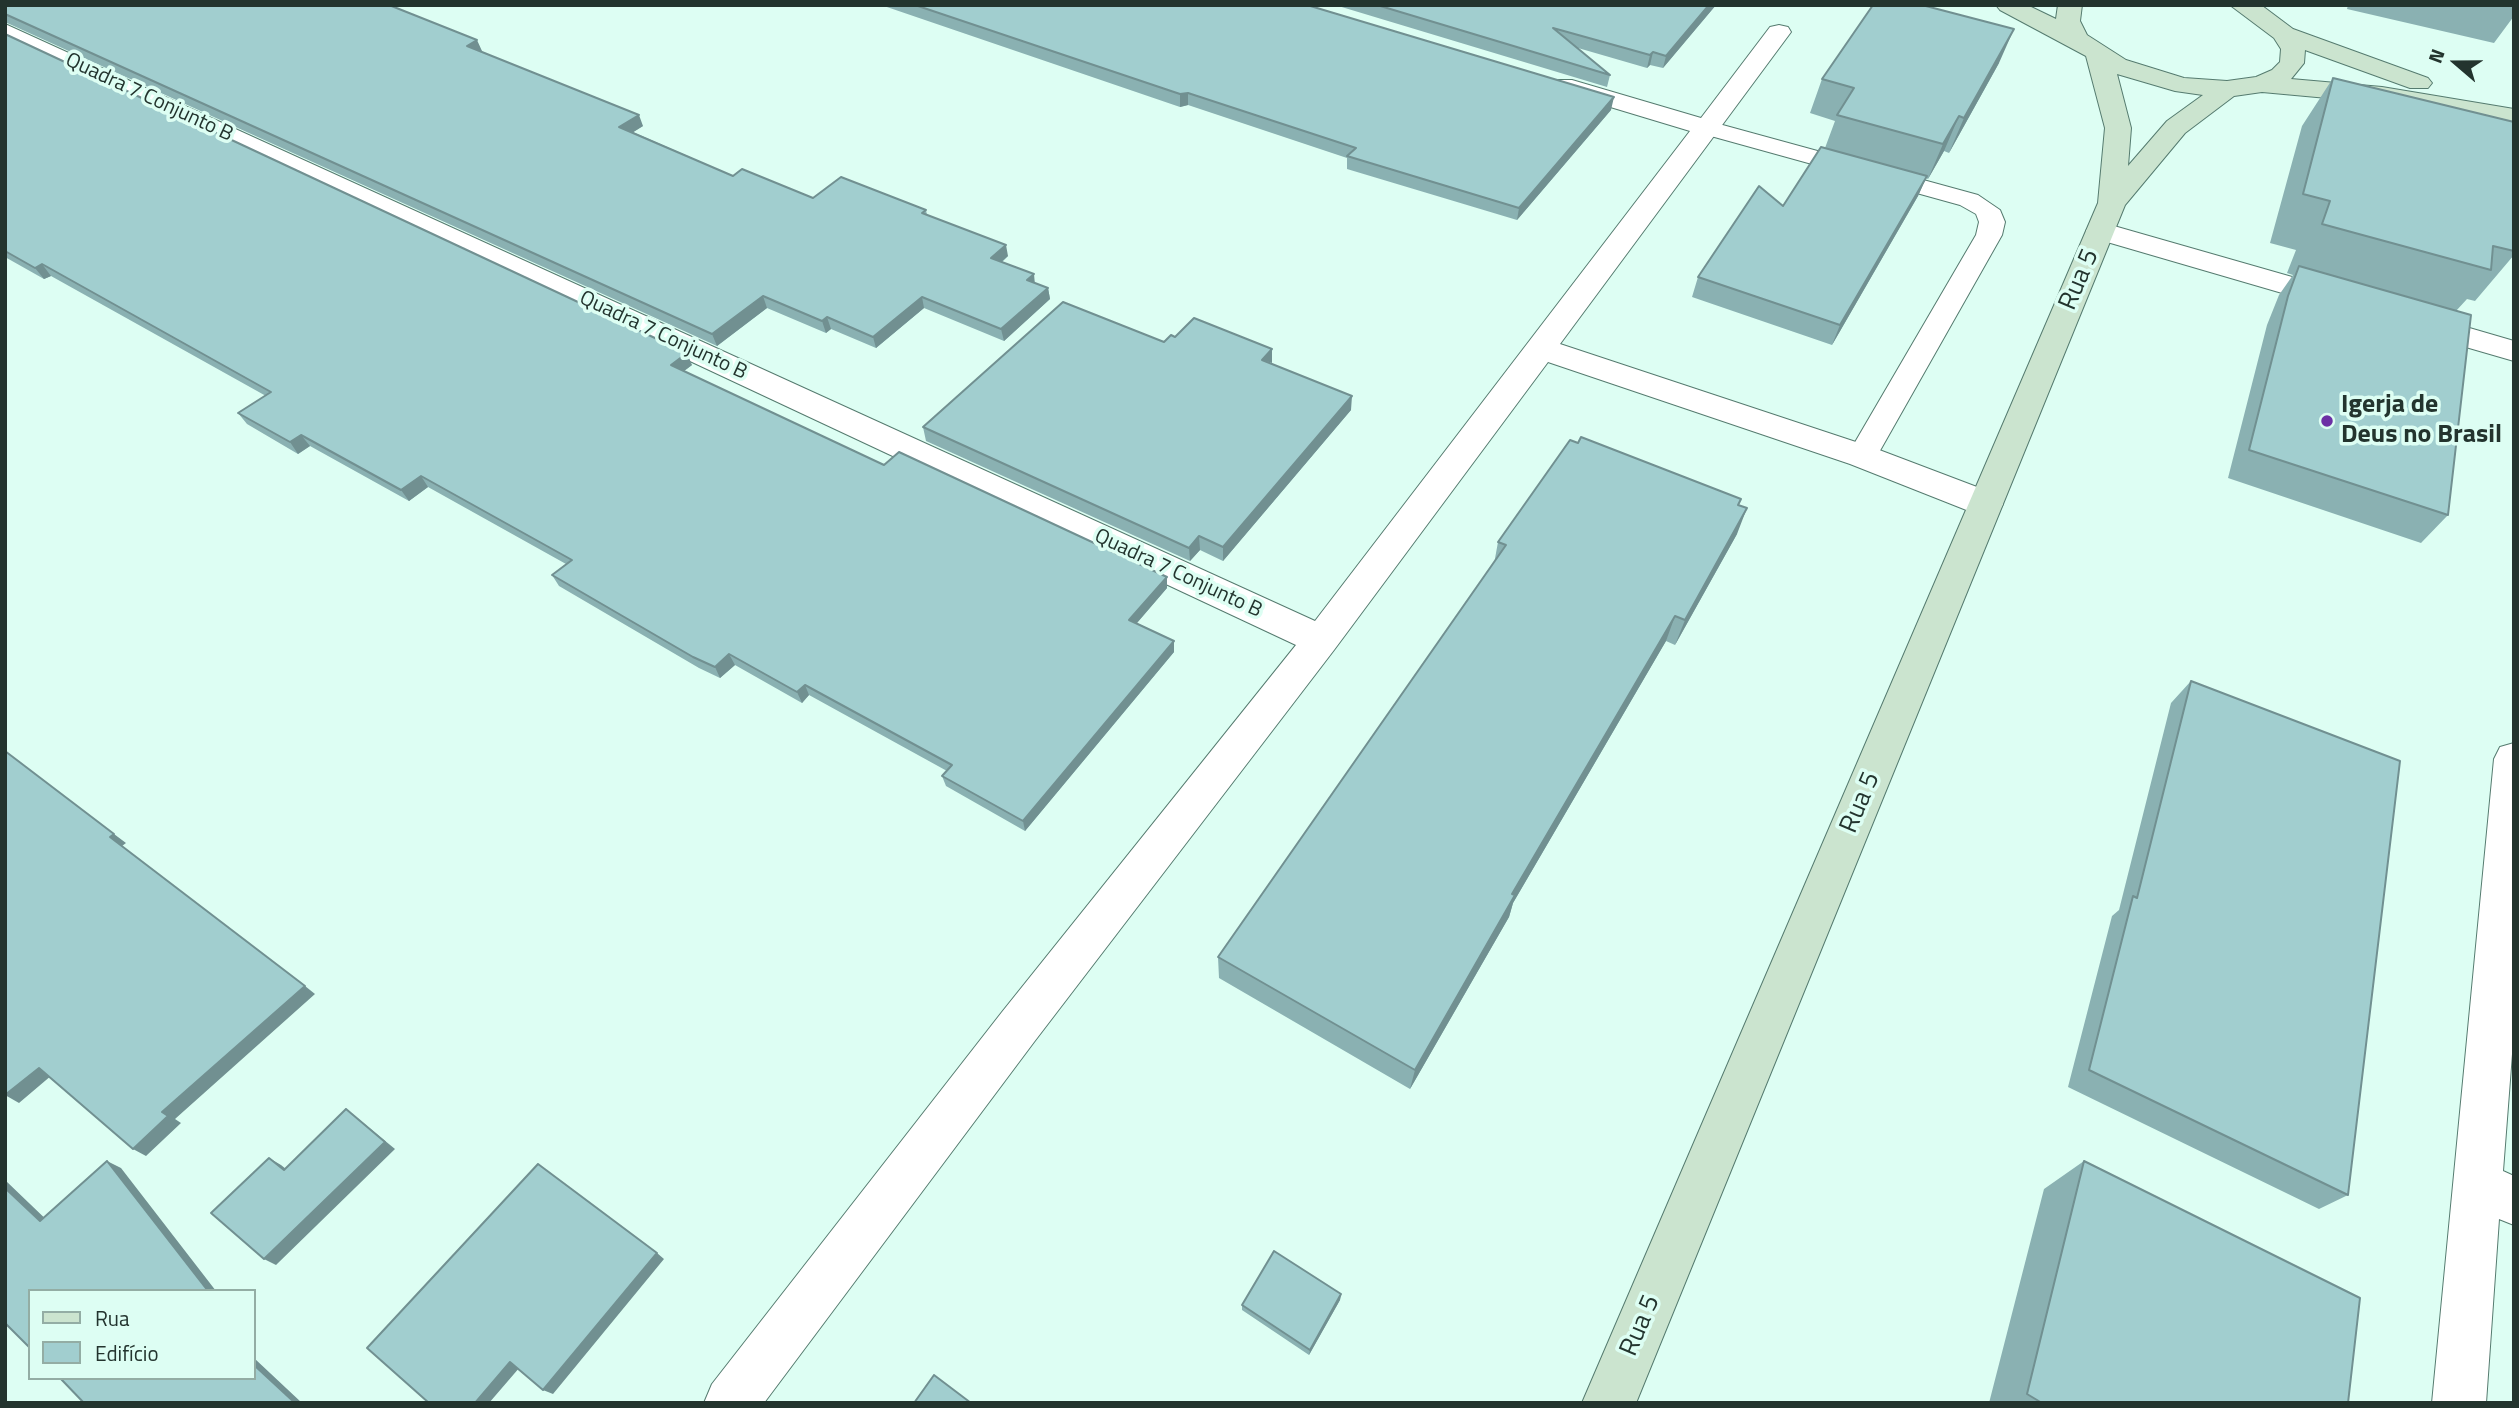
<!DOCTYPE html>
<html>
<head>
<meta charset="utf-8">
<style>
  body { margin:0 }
  #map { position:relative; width:2519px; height:1408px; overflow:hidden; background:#ddfef3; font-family:"Titillium Web",sans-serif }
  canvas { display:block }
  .frame { position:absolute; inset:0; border:7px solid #23342e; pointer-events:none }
  .legend { position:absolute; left:28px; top:1289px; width:228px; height:91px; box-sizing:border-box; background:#ddfef3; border:2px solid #93ada4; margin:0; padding:9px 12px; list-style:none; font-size:21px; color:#23342e }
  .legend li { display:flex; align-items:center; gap:14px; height:35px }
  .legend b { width:35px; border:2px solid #93ada4 }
  .north { position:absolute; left:2421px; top:28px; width:70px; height:70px; -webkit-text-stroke:5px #ddfef3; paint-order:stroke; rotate:290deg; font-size:19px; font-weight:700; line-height:28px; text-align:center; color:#23342e }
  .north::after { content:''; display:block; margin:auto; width:24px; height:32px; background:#23342e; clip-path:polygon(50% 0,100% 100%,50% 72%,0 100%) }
</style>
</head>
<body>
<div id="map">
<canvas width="2519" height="1408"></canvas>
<div class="frame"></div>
<ul class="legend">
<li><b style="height:9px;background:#cbe4cf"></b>Rua</li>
<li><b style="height:19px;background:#a1cecf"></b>Edifício</li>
</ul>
<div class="north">N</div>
</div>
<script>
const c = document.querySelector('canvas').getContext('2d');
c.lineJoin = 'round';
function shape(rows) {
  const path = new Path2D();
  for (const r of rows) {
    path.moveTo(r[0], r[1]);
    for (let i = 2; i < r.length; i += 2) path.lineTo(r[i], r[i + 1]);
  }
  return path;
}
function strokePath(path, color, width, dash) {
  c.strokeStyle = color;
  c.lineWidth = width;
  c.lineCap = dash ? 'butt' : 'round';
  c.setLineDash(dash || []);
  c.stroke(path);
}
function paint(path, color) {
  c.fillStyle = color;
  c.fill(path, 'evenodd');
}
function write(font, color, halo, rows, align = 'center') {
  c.font = font + ' "Titillium Web",sans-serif';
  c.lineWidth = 7;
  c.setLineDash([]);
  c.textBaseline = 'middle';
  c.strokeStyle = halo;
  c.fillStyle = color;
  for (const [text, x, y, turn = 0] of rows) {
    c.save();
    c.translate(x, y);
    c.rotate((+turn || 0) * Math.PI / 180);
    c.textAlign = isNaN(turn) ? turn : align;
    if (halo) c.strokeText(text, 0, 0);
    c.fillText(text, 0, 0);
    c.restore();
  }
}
const lane = shape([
  [1708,121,1978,195,2000,210,2005,222,2002,235,1873,463,1862,466,1851,463,1847,456,1976,235,1979,222,1976,214,1960,205,1700,133,1696,128,1700,123,1708,121]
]);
const street = shape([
  [5,24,1315,621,1690,131,1554,90,1550,85,1554,80,1572,80,1701,118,1770,27,1779,25,1788,27,1791,32,1560,344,1874,448,1998,495,2003,504,1998,513,1986,516,1974,513,1850,464,1548,362,1334,650,1034,1042,764,1403,704,1403,712,1384,1002,1012,1296,645,5,40,5,24],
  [2100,222,2348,293,2352,300,2348,307,2337,309,2090,237,2086,231,2090,225,2100,222],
  [2418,313,2514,341,2514,361,2407,330,2403,323,2407,316,2418,313],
  [2514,743,2514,1028,2503,1171,2514,1176,2514,1225,2499,1219,2486,1403,2432,1403,2494,759,2500,747,2514,743]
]);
const secondary = shape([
  [1996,5,2027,5,2056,19,2058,5,2082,5,2080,21,2087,35,2126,60,2184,78,2227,81,2256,77,2272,70,2280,62,2281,49,2274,38,2230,5,2261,5,2293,29,2428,78,2432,83,2428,88,2410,88,2305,50,2304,63,2291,79,2382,87,2514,109,2514,125,2382,103,2262,92,2234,96,2185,133,2125,205,1636,1403,1582,1403,2098,203,2105,128,2086,56,2000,10,1996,5],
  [2117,74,2175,91,2203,95,2167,121,2128,166,2131,128,2117,74]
]);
const wall = shape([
  [5,5,482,51,481,52,643,126,633,132,733,176,813,198,926,210,927,215,1008,256,1002,262,1035,283,1048,288,1050,299,1004,341,924,308,876,348,831,329,826,333,767,308,717,346,5,22],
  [881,5,1307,5,1611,110,1517,220,1347,169,1347,158,1188,105,1180,107],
  [1335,5,1716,5,1663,68,1650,65,1647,68,1578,48,1610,75,1607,87],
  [2348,5,2514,5,2514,16,2494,43,2347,9],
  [5,34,692,365,684,371,884,465,1167,588,1137,623,1174,641,1174,652,1025,831,946,786,942,776,947,771,809,695,802,703,735,665,720,678,699,668,559,586,552,575,566,564,428,487,409,501,310,446,298,454,247,424,238,413,266,396,51,276,44,279,5,257],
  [1999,63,1949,153,1944,151,1928,179,1926,178,1918,196,1832,345,1692,297,1698,277,1783,206,1825,148,1835,121,1810,113,1822,79],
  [2333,78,2514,122,2514,255,2475,301,2467,299,2456,311,2448,515,2421,543,2228,478,2267,325,2279,295,2293,275,2287,273,2296,250,2270,243,2302,126],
  [1164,342,1272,364,1351,410,1223,561,1200,550,1190,561,926,441,923,427],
  [1739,505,1737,534,1675,645,1666,641,1513,903,1509,917,1410,1089,1219,978,1218,957,1494,564,1498,542],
  [2191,681,2348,1195,2319,1209,2068,1087,2112,916,2119,910,2171,703],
  [2084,1161,2348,1403,1989,1403,2044,1189],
  [1341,1294,1340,1300,1309,1355,1242,1310,1242,1305]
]);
const shadedWall = shape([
  [1709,5,1716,5,1663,68,1666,56],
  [2014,29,1999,63,1949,153,1964,118],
  [477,40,482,51,472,57,467,46],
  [1653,52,1650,65,1647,68,1650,55],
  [1188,93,1188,105,1180,107,1180,94],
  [1614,97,1611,110,1517,220,1519,208],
  [639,115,643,126,624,138,619,127],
  [1959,116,1944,151,1928,179,1943,144],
  [1927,176,1918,196,1832,345,1840,325],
  [1006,245,1008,256,993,269,991,258],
  [42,264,51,276,44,279,35,268],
  [1034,274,1035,285,1027,280],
  [1048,288,1050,299,1004,341,1001,329],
  [763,296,767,308,717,346,712,334],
  [922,297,924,308,876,348,873,337],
  [827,317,831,329,826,333,822,321],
  [1272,349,1272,363,1262,360],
  [687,353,692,365,676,377,671,365],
  [1352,396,1351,410,1223,561,1223,547],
  [301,435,310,446,298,454,290,442],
  [421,476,428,487,409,501,401,490],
  [1747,508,1737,534,1675,645,1685,620],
  [1199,536,1200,550,1190,561,1189,548],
  [1167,577,1167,588,1130,631,1129,620],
  [1675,616,1666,641,1513,903,1509,917,1410,1089,1415,1070,1512,894],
  [1174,641,1174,652,1025,831,1023,821],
  [729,654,735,665,720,678,715,667],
  [805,685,809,695,802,703,797,692],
  [114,834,126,843,122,846,110,837],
  [305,986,315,994,175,1119,181,1123,146,1156,133,1149,162,1112],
  [39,1068,52,1075,19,1103,5,1095],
  [346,1109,356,1117,395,1149,276,1265,264,1259],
  [269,1158,281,1165,296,1177,284,1170],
  [107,1161,121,1168,216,1291,208,1291],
  [5,1180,54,1227,40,1221,5,1188],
  [657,1253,664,1259,553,1394,543,1390],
  [1341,1294,1340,1300,1309,1355,1310,1350],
  [254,1358,302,1403,295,1403,254,1365],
  [510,1362,520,1367,489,1403,475,1403]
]);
const building = shape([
  [5,5,389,5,477,40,467,46,639,115,619,127,733,176,742,169,813,198,841,177,926,210,922,213,1006,245,991,258,1034,274,1027,280,1048,288,1001,329,922,297,873,337,827,317,822,321,763,296,712,334,5,14,5,5],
  [915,5,1307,5,1614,97,1519,208,1347,156,1356,148,1188,93,1180,94,915,5],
  [1377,5,1709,5,1666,56,1653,52,1650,55,1553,28,1610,75,1377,5],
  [1873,5,1922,5,2014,29,1964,118,1959,116,1943,144,1837,115,1854,88,1822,79,1873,5],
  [5,34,687,353,671,365,884,465,899,452,1167,577,1129,620,1174,641,1023,821,942,776,952,765,805,685,797,692,729,654,715,667,693,657,552,575,572,560,421,476,401,490,301,435,290,442,238,413,271,392,42,264,35,268,5,251,5,34],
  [2333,78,2514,122,2514,251,2493,246,2491,270,2322,224,2330,201,2303,194,2333,78],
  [1821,147,1927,176,1840,325,1698,277,1759,186,1783,206,1821,147],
  [2299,266,2471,315,2448,515,2249,450,2288,296,2299,266],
  [1063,302,1164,342,1171,335,1175,337,1194,318,1272,349,1262,360,1352,396,1223,547,1199,536,1189,548,923,427,1063,302],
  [1581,437,1741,499,1738,505,1747,508,1685,620,1675,616,1512,894,1515,895,1415,1070,1218,957,1506,545,1498,542,1570,440,1578,443,1581,437],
  [2191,681,2400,761,2348,1195,2089,1070,2133,896,2137,898,2191,681],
  [5,751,114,834,110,837,305,986,162,1112,168,1116,133,1149,39,1068,5,1095,5,751],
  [346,1109,385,1142,264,1259,211,1213,269,1158,284,1170,346,1109],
  [107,1161,208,1291,30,1291,30,1348,5,1323,5,1188,40,1221,107,1161],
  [2084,1161,2360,1298,2348,1403,2042,1403,2027,1394,2084,1161],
  [538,1164,657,1253,543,1390,510,1362,475,1403,429,1403,367,1348,538,1164],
  [1274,1251,1341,1294,1310,1350,1242,1305,1274,1251],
  [254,1365,295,1403,84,1403,60,1378,254,1378,254,1365],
  [934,1375,971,1403,914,1403,934,1375]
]);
const markers = [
  [2327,421,7,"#6c30a5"]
];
const farStreetnames = [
  ["Quadra 7 Conjunto B",149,98,25],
  ["Quadra 7 Conjunto B",663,336,25],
  ["Quadra 7 Conjunto B",1178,574,25]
];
const streetNames = [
  ["Rua 5",2080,280,-67],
  ["Rua 5",1861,803,-67],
  ["Rua 5",1641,1326,-67]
];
const poiNames = [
  ["Igerja de",2341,406],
  ["Deus no Brasil",2341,436]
];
strokePath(lane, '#557b6f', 2);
strokePath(street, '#557b6f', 2);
strokePath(secondary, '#557b6f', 2);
paint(lane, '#fff');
paint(street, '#fff');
paint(secondary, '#cbe4cf');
paint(wall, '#8ab1b2');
paint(shadedWall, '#719091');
paint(building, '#a1cecf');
strokePath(building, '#719091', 2);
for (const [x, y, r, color] of markers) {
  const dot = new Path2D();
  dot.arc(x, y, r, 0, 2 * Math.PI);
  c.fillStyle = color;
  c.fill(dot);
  strokePath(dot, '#ddfef3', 2.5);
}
write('21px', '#23342e', '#ddfef3', farStreetnames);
write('26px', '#23342e', '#ddfef3', streetNames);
write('bold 26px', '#23342e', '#ddfef3', poiNames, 'left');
</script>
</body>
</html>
